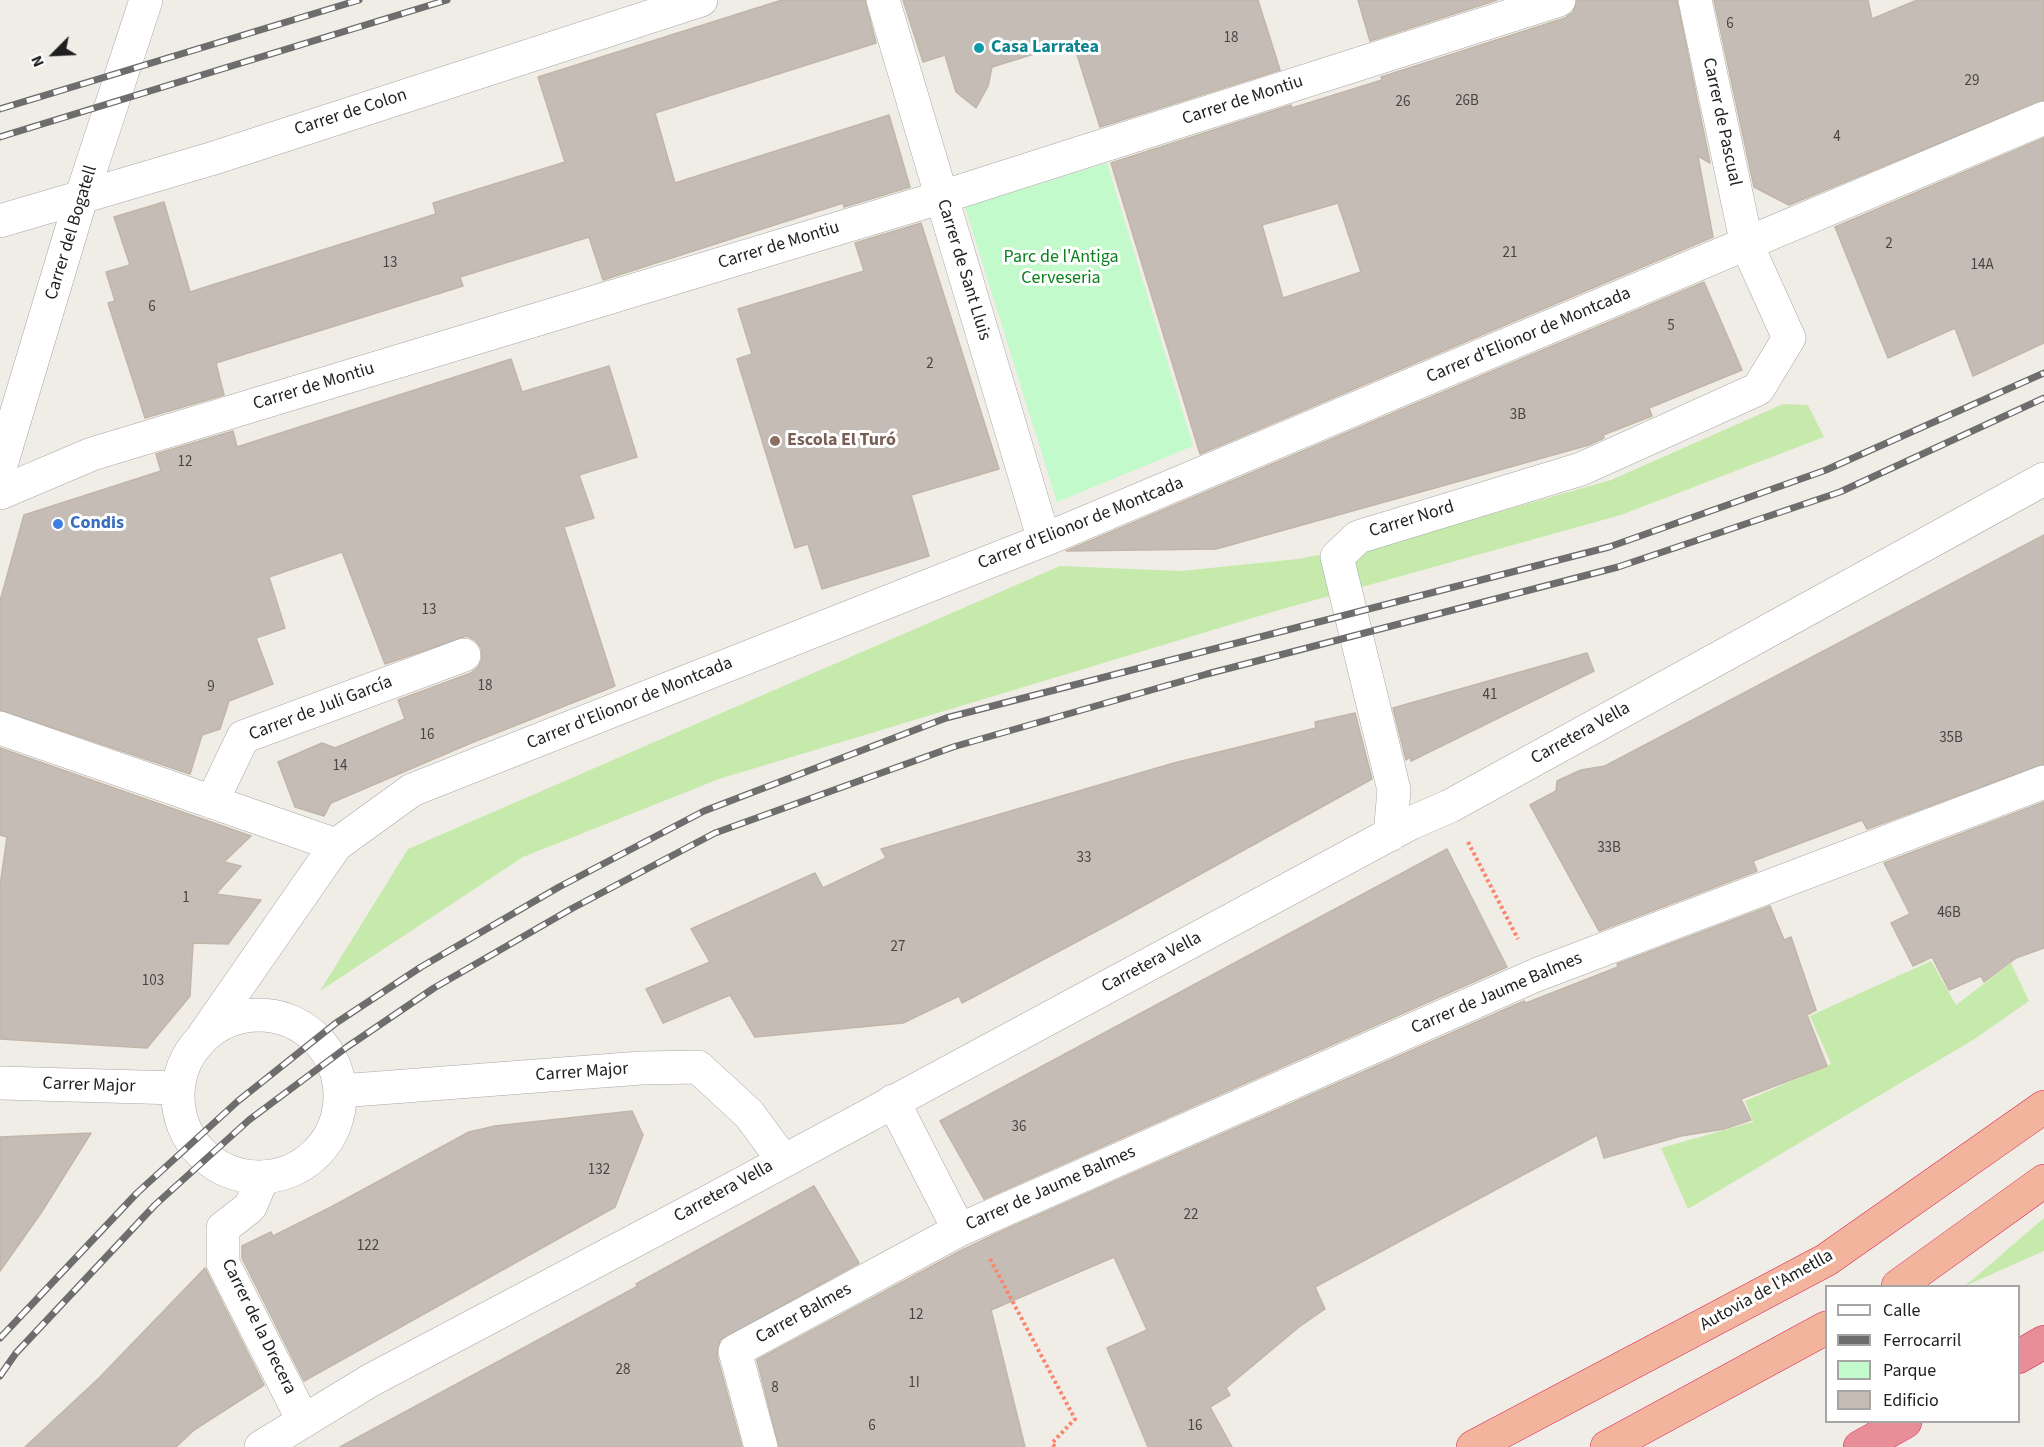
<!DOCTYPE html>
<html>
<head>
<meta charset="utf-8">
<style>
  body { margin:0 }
  #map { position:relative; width:2044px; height:1447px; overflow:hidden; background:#f0ede6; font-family:"Source Sans 3",sans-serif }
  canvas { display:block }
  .legend { position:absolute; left:1825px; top:1285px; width:195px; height:138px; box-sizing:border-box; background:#fff; border:2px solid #a5a5a5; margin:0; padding:8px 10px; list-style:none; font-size:18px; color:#1f1f1f }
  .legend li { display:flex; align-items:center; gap:12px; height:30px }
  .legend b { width:30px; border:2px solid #a5a5a5 }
  .north { position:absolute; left:24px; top:24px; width:60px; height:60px; -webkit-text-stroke:4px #fff; paint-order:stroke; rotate:246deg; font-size:16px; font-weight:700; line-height:24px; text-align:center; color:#1f1f1f }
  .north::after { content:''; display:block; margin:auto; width:21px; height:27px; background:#1f1f1f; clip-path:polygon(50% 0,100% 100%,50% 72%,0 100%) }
</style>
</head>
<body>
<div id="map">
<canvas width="2044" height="1447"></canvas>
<ul class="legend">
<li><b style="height:8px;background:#fff"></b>Calle</li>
<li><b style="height:8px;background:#6d6d6d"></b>Ferrocarril</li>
<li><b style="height:16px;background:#c3facb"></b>Parque</li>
<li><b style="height:16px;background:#c5bdb5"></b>Edificio</li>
</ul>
<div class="north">N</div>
</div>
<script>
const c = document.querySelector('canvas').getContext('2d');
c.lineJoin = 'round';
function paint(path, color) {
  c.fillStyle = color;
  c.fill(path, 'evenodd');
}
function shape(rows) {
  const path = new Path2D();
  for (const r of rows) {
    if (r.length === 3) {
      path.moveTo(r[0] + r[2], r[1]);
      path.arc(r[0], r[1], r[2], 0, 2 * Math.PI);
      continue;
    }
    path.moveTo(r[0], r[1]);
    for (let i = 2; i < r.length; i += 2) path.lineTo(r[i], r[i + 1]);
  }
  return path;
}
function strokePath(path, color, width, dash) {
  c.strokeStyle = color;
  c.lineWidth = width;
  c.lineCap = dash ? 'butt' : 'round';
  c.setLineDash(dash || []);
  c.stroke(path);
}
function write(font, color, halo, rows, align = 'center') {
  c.font = font + ' "Source Sans 3",sans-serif';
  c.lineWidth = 6;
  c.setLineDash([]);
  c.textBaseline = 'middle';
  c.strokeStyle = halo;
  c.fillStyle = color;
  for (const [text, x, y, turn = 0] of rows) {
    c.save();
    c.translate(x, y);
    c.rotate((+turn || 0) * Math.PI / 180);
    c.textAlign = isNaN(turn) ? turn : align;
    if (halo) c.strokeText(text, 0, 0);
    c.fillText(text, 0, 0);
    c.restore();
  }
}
const grass = shape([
  [1783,404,1808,405,1824,437,1621,515,1279,610,719,779,523,857,320,991,408,849,1060,566,1181,571,1298,559,1414,536,1611,480],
  [1931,961,1956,1005,2011,963,2029,1001,1973,1040,1688,1209,1661,1148,1753,1122,1745,1101,1831,1064,1810,1016],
  [2044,1218,2044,1251,1965,1286]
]);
const park = shape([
  [1107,163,1193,446,1057,502,965,207]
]);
const building = shape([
  [782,0,865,0,876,43,655,113,675,183,889,115,910,187,844,207,843,203,603,280,589,237,460,277,463,286,216,363,224,395,145,418,108,303,115,301,106,272,130,265,114,217,164,202,190,292,436,214,433,203,565,162,538,77,782,0],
  [903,0,1258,0,1280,70,1100,127,1073,42,992,67,988,86,976,108,956,92,945,55,923,62,903,0],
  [1358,0,1497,0,1370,41,1358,0],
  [1577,0,1677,0,1710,163,1698,156,1713,237,1200,454,1111,163,1291,105,1292,108,1382,80,1381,77,1565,18,1573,12,1577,0],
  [1338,203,1361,272,1283,298,1262,225,1338,203],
  [1714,0,1868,0,1872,19,1917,0,2044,0,2044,100,1789,205,1754,187,1714,0],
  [2044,138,2044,343,1973,376,1955,328,1888,358,1835,227,2044,138],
  [921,223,999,469,911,495,929,556,822,589,808,544,795,548,737,359,752,354,738,309,864,271,855,243,921,223],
  [1704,282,1742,370,1649,408,1652,416,1603,435,1604,438,1589,445,1216,549,1066,551,1704,282],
  [511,359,522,392,609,366,637,457,579,475,594,518,564,527,615,686,471,743,331,803,324,816,295,807,278,762,322,743,335,748,405,719,398,700,471,673,478,667,482,659,481,648,475,640,467,636,385,664,342,552,269,577,285,628,256,638,273,684,229,701,220,729,202,735,190,774,0,710,0,601,24,515,161,471,156,454,233,431,237,447,511,359],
  [2044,535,2044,764,1867,829,1862,820,1753,861,1757,871,1599,931,1530,805,1556,791,1557,781,1581,770,1605,766,2044,535],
  [1587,653,1594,671,1411,761,1410,757,1406,760,1393,708,1587,653],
  [1355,713,1372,779,1123,917,962,1003,959,996,903,1023,755,1037,730,995,663,1023,646,989,710,962,691,929,815,873,823,888,886,858,881,849,1174,763,1316,728,1315,722,1355,713],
  [0,748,251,836,224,862,241,866,216,894,261,900,228,944,193,943,190,996,147,1048,0,1039,0,886,7,837,0,835,0,748],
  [2044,802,2044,948,2016,958,1984,982,1981,976,1949,990,1932,957,1913,966,1891,923,1910,914,1884,863,2044,802],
  [1447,849,1507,967,984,1199,940,1121,1447,849],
  [1770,906,1784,940,1791,937,1816,1010,1807,1015,1827,1066,1741,1099,1751,1120,1724,1129,1681,1136,1604,1158,1597,1135,1315,1287,1325,1309,1299,1327,1226,1388,1230,1395,1210,1407,1232,1447,1148,1447,1107,1348,1147,1330,1114,1257,991,1310,1025,1447,779,1447,757,1360,962,1250,1002,1231,1524,1001,1526,1003,1618,967,1617,964,1770,906],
  [632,1111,643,1135,615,1207,304,1381,242,1258,242,1246,271,1232,273,1236,331,1207,469,1132,495,1126,632,1111],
  [91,1133,41,1213,0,1271,0,1137,91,1133],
  [814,1186,859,1263,720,1340,717,1356,742,1447,340,1447,638,1286,636,1284,814,1186],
  [205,1268,264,1385,194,1430,176,1447,25,1447,99,1378,205,1268]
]);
const path = shape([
  [1468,842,1518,939],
  [990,1259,1075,1419,1052,1443,1055,1447]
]);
const minor = shape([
  [883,0,1044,540],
  [0,221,214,158,701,0],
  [0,468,82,195,146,0],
  [0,493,92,454,942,197,1559,0],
  [0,728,336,845],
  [212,802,243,737,464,655],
  [1390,835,1394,790,1337,557,1358,537,1581,469,1758,389,1789,338,1747,245,1695,0],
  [259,1096,81],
  [204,1035,336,845,412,790,1044,540,2044,118],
  [0,1083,178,1088],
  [340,1091,641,1068,698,1067,749,1114,783,1160],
  [893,1101,959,1230],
  [263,1177,250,1207,223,1228,223,1263,303,1420],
  [261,1447,371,1380,706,1203,1411,823,1450,806,2044,479],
  [761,1447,735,1351,959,1230,1536,975,2044,782]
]);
const trunk = shape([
  [1898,1286,2044,1181],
  [1473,1447,1826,1260,2044,1107],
  [1607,1447,1826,1328]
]);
const motorway = shape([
  [2018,1357,2044,1342],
  [1860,1447,1905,1422]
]);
const rail = shape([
  [0,109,359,0],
  [0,137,447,0],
  [0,1338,137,1193,238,1101,336,1023,421,967,559,887,704,811,946,718,1609,547,1826,470,2044,373],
  [0,1376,16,1353,155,1205,249,1120,347,1047,434,988,571,909,715,833,953,747,1207,674,1618,567,1840,492,2044,398]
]);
const markers = [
  [979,48,6,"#0f9aa8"],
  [775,441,6,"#8d6e63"],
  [58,524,6,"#3f7fe0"]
];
const numberNames = [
  ["6",1730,25],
  ["18",1231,39],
  ["29",1972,82],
  ["26B",1467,102],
  ["26",1403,103],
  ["4",1837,138],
  ["2",1889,245],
  ["21",1510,254],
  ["13",390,264],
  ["14A",1982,266],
  ["6",152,308],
  ["5",1671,327],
  ["2",930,365],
  ["3B",1518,416],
  ["12",185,463],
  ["13",429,611],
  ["18",485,687],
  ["9",211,688],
  ["41",1490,696],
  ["16",427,736],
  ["35B",1951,739],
  ["14",340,767],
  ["33B",1609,849],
  ["33",1084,859],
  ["1",186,899],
  ["46B",1949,914],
  ["27",898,948],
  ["103",153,982],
  ["36",1019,1128],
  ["132",599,1171],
  ["22",1191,1216],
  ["122",368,1247],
  ["12",916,1316],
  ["28",623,1371],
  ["1I",914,1384],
  ["8",775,1389],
  ["6",872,1427],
  ["16",1195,1427]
];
const cultureNames = [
  ["Casa Larratea",991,48]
];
const streetNames = [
  ["Carrer de Montiu",1243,101,-18],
  ["Carrer de Colon",351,113,-18],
  ["Carrer de Pascual",1721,122,78],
  ["Carrer del Bogatell",72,233,-73],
  ["Carrer de Montiu",779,246,-17],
  ["Carrer de Sant Lluis",963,270,73],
  ["Carrer d'Elionor de Montcada",1529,336,-23],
  ["Carrer de Montiu",314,387,-17],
  ["Carrer Nord",1412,520,-17],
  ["Carrer d'Elionor de Montcada",1081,524,-22],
  ["Carrer d'Elionor de Montcada",630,704,-22],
  ["Carrer de Juli García",321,709,-21],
  ["Carretera Vella",1581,734,-29],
  ["Carretera Vella",1152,963,-28],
  ["Carrer de Jaume Balmes",1497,994,-23],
  ["Carrer Major",582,1073,-4],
  ["Carrer Major",89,1086,2],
  ["Carrer de Jaume Balmes",1051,1189,-24],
  ["Carretera Vella",724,1192,-29],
  ["Autovia de l'Ametlla",1767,1291,-29],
  ["Carrer Balmes",804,1314,-29],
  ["Carrer de la Drecera",258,1327,64]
];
const parkNames = [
  ["Parc de l'Antiga",1061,258],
  ["Cerveseria",1061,279]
];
const educationNames = [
  ["Escola El Turó",787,441]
];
const shopNames = [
  ["Condis",70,524]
];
paint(grass, '#c6eaac');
paint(park, '#c3facb');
paint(building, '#c5bdb5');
strokePath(building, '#c2b5a8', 1.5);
strokePath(minor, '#a6a6a6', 34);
strokePath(trunk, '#dc2557', 34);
strokePath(motorway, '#dc2557', 34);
strokePath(path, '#fa856d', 4, [3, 3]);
strokePath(minor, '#fff', 33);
strokePath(trunk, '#f2b49c', 33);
strokePath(motorway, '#e78e98', 33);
strokePath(rail, '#6d6d6d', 7);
strokePath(rail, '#fff', 4.5, [14]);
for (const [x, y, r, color] of markers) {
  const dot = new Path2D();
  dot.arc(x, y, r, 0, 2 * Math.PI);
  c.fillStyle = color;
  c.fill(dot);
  strokePath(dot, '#fff', 2);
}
write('15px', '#484644', null, numberNames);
write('bold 18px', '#0d838f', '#fff', cultureNames, 'left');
write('18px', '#1f1f1f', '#fff', streetNames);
write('18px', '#0b801d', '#fff', parkNames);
write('bold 18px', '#785e54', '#fff', educationNames, 'left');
write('bold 18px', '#366cbe', '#fff', shopNames, 'left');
</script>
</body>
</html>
